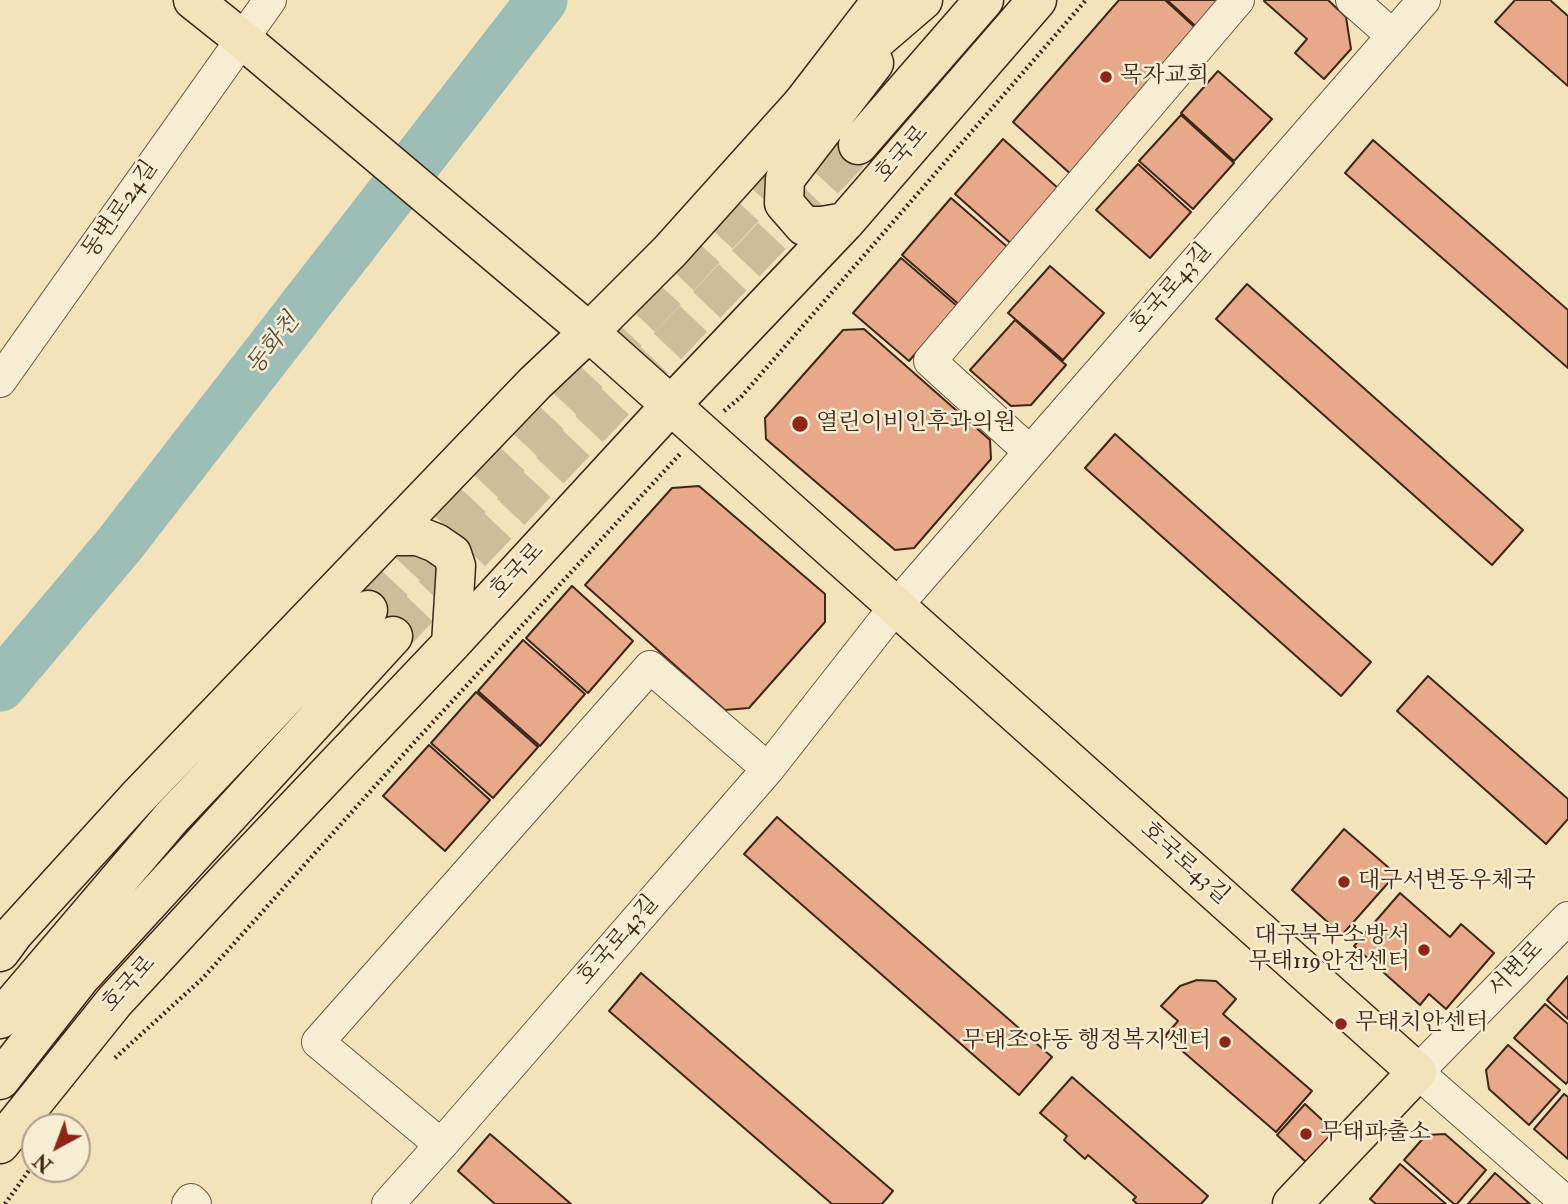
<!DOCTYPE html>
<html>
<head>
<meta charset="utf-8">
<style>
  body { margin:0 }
  #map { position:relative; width:1568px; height:1204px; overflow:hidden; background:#f3e3bb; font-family:"IM FELL Double Pica",serif }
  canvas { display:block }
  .north { position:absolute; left:21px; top:1113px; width:70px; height:70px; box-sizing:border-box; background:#f7edd3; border:2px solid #ad9e88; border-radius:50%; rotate:221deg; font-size:19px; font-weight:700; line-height:28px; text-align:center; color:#3f2717 }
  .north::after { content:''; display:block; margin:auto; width:24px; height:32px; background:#8f2418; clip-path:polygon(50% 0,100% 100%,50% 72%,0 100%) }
</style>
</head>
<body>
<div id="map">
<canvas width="1568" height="1204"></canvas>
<div class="north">N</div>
</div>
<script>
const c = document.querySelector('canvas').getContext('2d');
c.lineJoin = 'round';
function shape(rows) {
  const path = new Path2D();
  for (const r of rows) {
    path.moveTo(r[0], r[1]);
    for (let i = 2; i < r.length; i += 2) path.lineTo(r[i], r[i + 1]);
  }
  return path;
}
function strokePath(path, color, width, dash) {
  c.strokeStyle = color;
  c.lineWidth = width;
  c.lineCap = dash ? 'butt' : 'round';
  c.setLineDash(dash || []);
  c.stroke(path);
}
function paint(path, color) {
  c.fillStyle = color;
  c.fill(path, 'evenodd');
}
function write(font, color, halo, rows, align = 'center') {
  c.font = font + ' "IM FELL Double Pica","Noto Serif KR",serif';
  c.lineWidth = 5;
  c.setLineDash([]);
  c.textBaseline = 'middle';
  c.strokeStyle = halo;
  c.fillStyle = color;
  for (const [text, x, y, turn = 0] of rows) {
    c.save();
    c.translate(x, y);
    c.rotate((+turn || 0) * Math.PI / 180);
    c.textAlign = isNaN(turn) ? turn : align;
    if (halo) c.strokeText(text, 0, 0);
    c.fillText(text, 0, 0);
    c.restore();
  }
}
const river = shape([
  [0,686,119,545,542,0]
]);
const building = shape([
  [1119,0,1165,0,1200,32,1074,177,1013,122,1119,0],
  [1167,0,1230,0,1201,31,1167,0],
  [1265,0,1328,0,1346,17,1351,49,1324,79,1295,53,1307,39,1264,1,1265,0],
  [1515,0,1550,0,1568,16,1568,86,1495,22,1515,0],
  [1218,71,1272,119,1234,161,1181,113,1218,71],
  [1181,115,1234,163,1193,209,1139,161,1181,115],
  [1003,139,1059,189,1016,248,955,194,1003,139],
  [1373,140,1568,310,1568,368,1345,173,1373,140],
  [1138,164,1191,212,1150,258,1096,210,1138,164],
  [951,198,1012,251,963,308,902,255,951,198],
  [901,258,957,306,909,361,853,313,901,258],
  [1050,266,1104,313,1063,360,1008,313,1050,266],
  [1247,284,1523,530,1492,565,1216,319,1247,284],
  [1015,320,1066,365,1031,405,1011,406,970,370,1015,320],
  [864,329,990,440,991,459,914,548,895,550,766,439,765,418,843,330,864,329],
  [1115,434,1371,662,1341,696,1085,468,1115,434],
  [699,486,825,594,825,622,749,708,725,710,585,585,672,488,699,486],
  [572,586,633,641,588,693,526,638,572,586],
  [523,640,585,694,540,746,478,691,523,640],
  [1428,676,1568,799,1568,819,1546,844,1397,711,1428,676],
  [476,692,538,747,493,798,431,743,476,692],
  [429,745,490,800,445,851,383,796,429,745],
  [777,817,1052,1057,1019,1095,744,854,777,817],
  [1344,829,1396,874,1342,935,1292,890,1344,829],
  [1400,893,1450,937,1461,924,1494,953,1446,1009,1429,994,1420,1005,1354,946,1400,893],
  [641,973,893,1191,882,1204,832,1204,609,1011,641,973],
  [1568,976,1568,1019,1547,1000,1568,976],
  [1197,980,1216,981,1236,999,1223,1014,1312,1091,1276,1132,1165,1036,1178,1021,1161,1006,1180,986,1197,980],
  [1545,1004,1568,1024,1568,1081,1566,1084,1514,1038,1545,1004],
  [1508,1045,1560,1090,1529,1125,1489,1089,1486,1070,1508,1045],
  [1072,1077,1208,1196,1201,1204,1137,1204,1133,1200,1136,1197,1088,1155,1085,1159,1064,1140,1067,1136,1040,1113,1072,1077],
  [1564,1094,1568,1097,1568,1159,1534,1129,1564,1094],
  [1305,1104,1335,1132,1307,1163,1277,1135,1305,1104],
  [490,1134,571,1204,495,1204,458,1171,490,1134],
  [1445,1134,1486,1170,1457,1204,1454,1204,1404,1160,1426,1135,1445,1134],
  [1400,1164,1446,1204,1376,1204,1370,1199,1400,1164],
  [1495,1173,1530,1204,1468,1204,1495,1173]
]);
const majorTunnel = shape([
  [368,610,801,148],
  [393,636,858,145]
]);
const path = shape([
  [724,411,741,397,1086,0],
  [115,1058,203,978,411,746,680,454],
  [5,1204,35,1162]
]);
const minor = shape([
  [1352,0,1393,36],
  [0,381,270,0],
  [1030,452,930,361,1238,0],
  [441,1145,318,1042,650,667,768,769],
  [188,1204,191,1200,195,1204],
  [388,1204,441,1145,768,769,896,606,1424,0],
  [1568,1204,1417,1072,1568,918]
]);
const major = shape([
  [193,0,242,39,589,332,1417,1072,1292,1204],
  [858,145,984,0],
  [845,222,822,226,804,226,784,203,785,179,874,63],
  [388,536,418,536,436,543,452,554,456,566,451,644],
  [0,952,14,933,136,799,535,383,589,332,670,251,802,104,923,0],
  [0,1019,172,817,368,610],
  [0,1080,80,978,393,636],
  [0,1144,115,1001,228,879,451,644,670,406,845,222,1037,0]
]);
const highway = shape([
  [802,104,882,0]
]);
const markers = [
  [1106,77,7,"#8f2418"],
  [800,424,9,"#8f2418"],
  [1344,882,7,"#8f2418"],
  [1424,950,7,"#8f2418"],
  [1341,1024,7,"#8f2418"],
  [1225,1042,7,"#8f2418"],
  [1306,1134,7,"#8f2418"]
];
const poiNames = [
  ["목자교회",1120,77],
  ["열린이비인후과의원",816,424],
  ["대구서변동우체국",1358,882],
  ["대구북부소방서",1410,937,"right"],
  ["무태119안전센터",1410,963,"right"],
  ["무태치안센터",1355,1024],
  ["무태조야동 행정복지센터",1211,1042,"right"],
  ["무태파출소",1320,1134]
];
const streetNames = [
  ["호국로",903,155,-49],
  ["동변로24길",121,210,-55],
  ["호국로43길",1172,289,-49],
  ["호국로",518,572,-47],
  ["호국로43길",1184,864,42],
  ["호국로43길",619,941,-49],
  ["서변로",1517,970,-46],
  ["호국로",130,985,-48]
];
const waterNames = [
  ["동화천",274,345,-52]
];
strokePath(river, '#9dbdb7', 51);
paint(building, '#e7a98a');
strokePath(building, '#3f2717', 2);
strokePath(majorTunnel, '#cfbd9a', 38, [38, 19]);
strokePath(minor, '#6c5640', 34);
strokePath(major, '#3f2717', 41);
strokePath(highway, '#3f2717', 41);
strokePath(path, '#3f2717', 4.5, [2, 3.5]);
strokePath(minor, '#f7edd3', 32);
strokePath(major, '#f3e3bb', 38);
strokePath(highway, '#f3e3bb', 38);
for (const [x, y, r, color] of markers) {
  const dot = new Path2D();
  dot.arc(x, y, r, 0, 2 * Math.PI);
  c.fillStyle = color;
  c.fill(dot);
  strokePath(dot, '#f7edd3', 2.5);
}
write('23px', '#3f2717', '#f7edd3', poiNames, 'left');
write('23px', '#3f2717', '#f7edd3', streetNames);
write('italic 24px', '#564c3f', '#f7edd3', waterNames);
</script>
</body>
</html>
